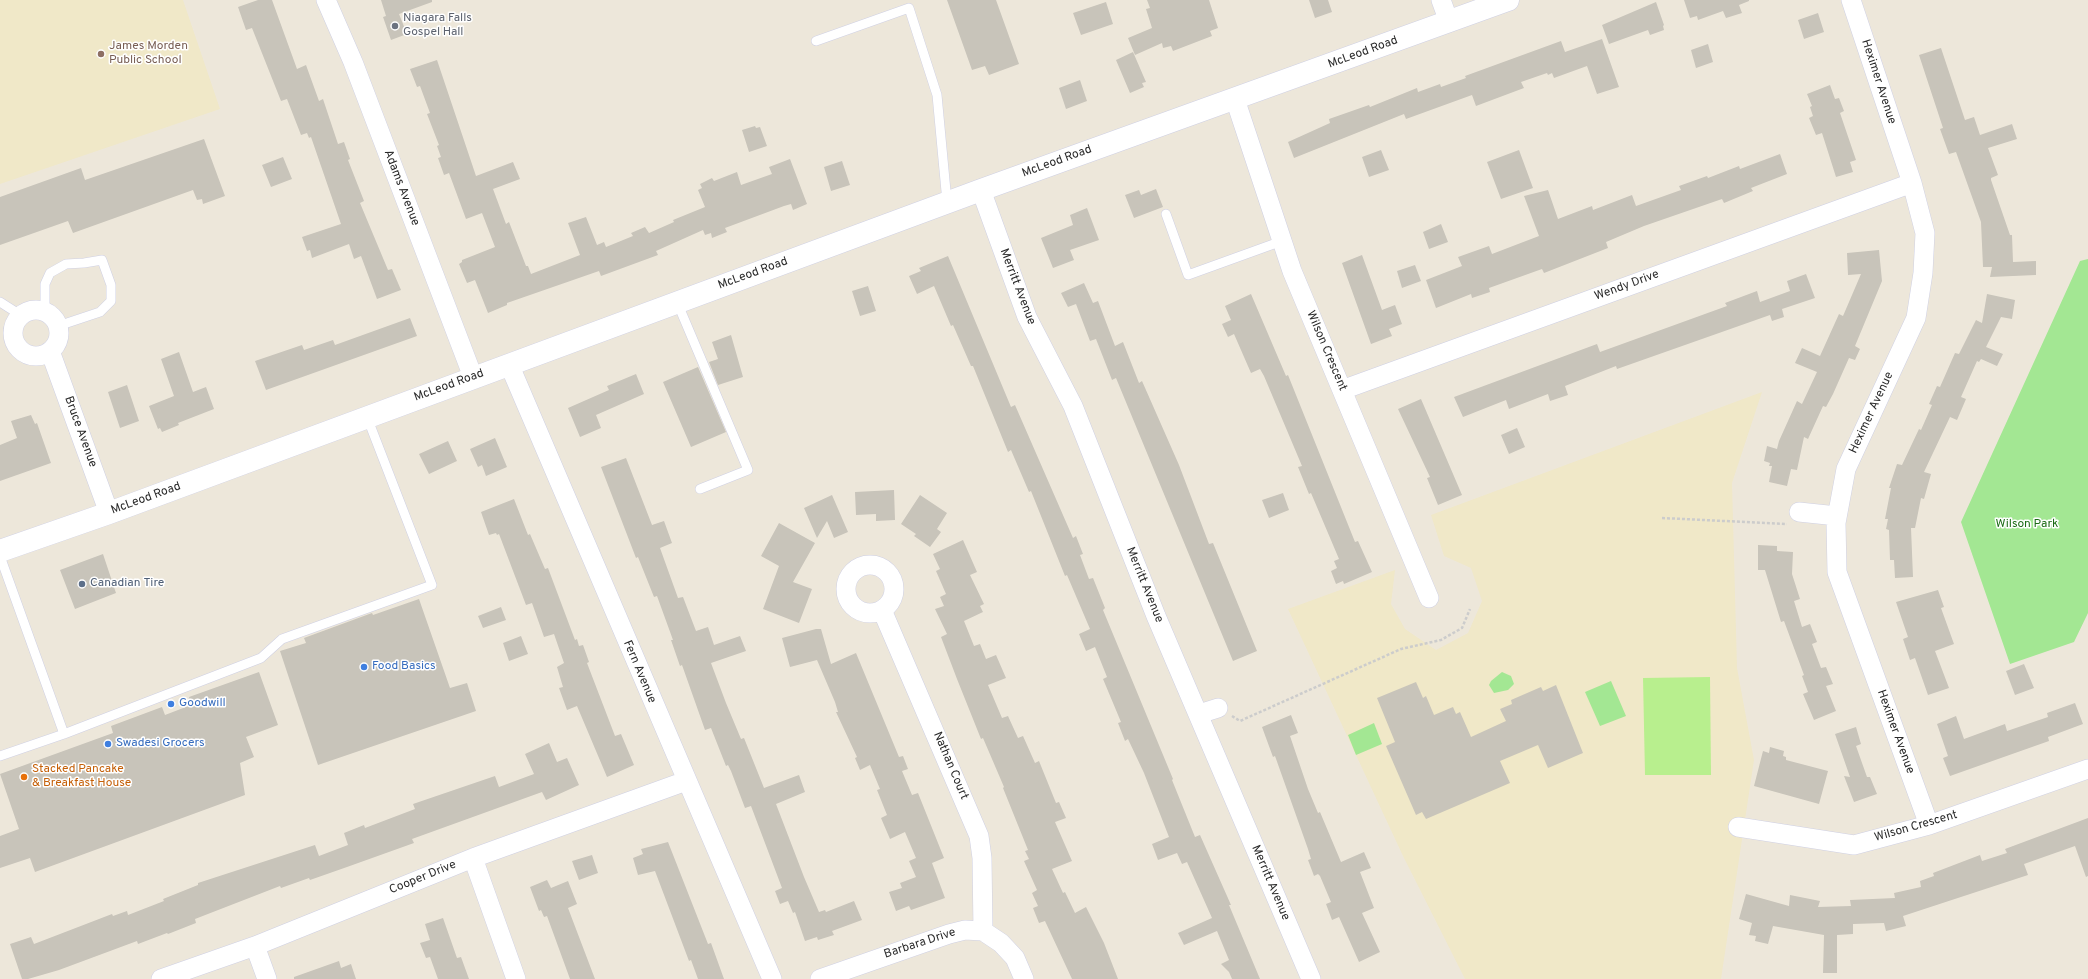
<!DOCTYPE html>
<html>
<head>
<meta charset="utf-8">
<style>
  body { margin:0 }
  canvas { display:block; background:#ede7da }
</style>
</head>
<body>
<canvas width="2088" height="979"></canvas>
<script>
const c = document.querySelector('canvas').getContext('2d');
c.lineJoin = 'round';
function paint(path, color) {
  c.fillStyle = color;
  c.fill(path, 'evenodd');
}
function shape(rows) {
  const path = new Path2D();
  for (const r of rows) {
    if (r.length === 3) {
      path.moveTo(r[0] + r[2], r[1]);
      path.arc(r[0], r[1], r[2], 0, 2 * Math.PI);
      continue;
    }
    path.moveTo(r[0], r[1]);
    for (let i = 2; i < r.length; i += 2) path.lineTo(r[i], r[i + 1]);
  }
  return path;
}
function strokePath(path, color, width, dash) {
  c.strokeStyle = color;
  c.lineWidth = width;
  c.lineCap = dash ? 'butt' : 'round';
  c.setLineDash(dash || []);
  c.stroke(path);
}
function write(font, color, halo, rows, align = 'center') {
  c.font = font + ' Overpass,sans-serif';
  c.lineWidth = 3;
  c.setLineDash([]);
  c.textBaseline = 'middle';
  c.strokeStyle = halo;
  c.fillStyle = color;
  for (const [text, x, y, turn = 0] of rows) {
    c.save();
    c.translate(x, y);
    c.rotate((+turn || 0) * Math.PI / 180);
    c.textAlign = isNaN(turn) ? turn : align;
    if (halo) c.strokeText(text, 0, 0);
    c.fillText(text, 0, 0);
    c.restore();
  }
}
const education = shape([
  [0,0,183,0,220,109,0,184],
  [1762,392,1732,483,1737,668,1754,760,1721,979,1465,979,1403,856,1288,609,1395,570,1391,604,1405,629,1436,650,1468,633,1482,601,1471,568,1444,556,1431,515]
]);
const green = shape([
  [2088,259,2088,613,2074,642,2010,664,1961,522,2080,261],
  [1502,672,1511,676,1514,684,1508,690,1494,693,1489,685,1491,681],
  [1611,681,1626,716,1600,726,1585,692],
  [1374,723,1382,744,1356,755,1348,735]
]);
const pitch = shape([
  [1710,677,1711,775,1645,775,1643,678]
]);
const building = shape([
  [258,0,272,0,297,69,306,65,319,101,323,99,338,144,344,142,350,159,348,160,364,201,360,203,388,270,392,269,401,290,377,299,361,256,354,259,349,244,312,258,310,250,307,251,302,237,341,224,311,137,309,138,307,133,301,135,287,99,281,101,252,28,246,30,238,7],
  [381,0,432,0,432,2,399,14,407,34,391,40,383,17,386,16],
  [947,0,996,0,1019,64,989,75,985,66,972,70],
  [1147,0,1209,0,1218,28,1210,31,1212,36,1173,51,1171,46,1163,48,1162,43,1135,55,1128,38,1152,28,1146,9,1150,8],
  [1309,0,1328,0,1332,12,1315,18],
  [1684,0,1749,0,1749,1,1739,5,1742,13,1726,18,1723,11,1698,20,1697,16,1690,18],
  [1106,2,1113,24,1081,35,1073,13],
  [1656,2,1664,25,1663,26,1664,30,1650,35,1648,30,1609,44,1602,25],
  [1818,13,1824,32,1804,39,1798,20],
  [1602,39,1619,87,1597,94,1587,66,1554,78,1552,73,1548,75,1547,73,1521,82,1524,88,1476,106,1472,95,1406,119,1404,114,1294,158,1288,142,1330,123,1329,119,1369,105,1370,107,1417,88,1418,92,1440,84,1441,87,1466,78,1465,76,1561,41,1565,52],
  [1708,44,1713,62,1696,68,1691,50],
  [1941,48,1965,120,1974,117,1980,135,2012,124,2017,139,1988,148,1998,175,1991,178,1991,180,2010,235,2012,235,2013,262,2036,261,2036,275,1990,277,1992,267,1983,267,1981,222,1956,152,1949,154,1940,129,1943,128,1919,55],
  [1133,52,1146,82,1142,83,1144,87,1130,93,1116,60],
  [437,60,476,176,513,162,520,179,493,189,506,224,509,222,526,266,528,266,531,274,580,255,568,223,586,217,597,245,604,242,606,247,633,236,631,233,645,227,649,233,674,222,673,220,705,207,698,190,702,188,700,184,712,178,714,181,737,172,741,185,772,174,769,167,790,159,807,204,793,210,791,204,784,206,725,228,727,232,712,238,711,233,705,235,703,230,656,251,658,255,601,276,599,271,507,303,507,305,488,313,475,280,467,283,459,264,462,262,462,260,495,247,482,213,466,219,449,173,444,175,438,158,441,157,437,146,439,145,427,114,430,113,420,86,417,87,410,69],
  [1080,80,1087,101,1066,109,1059,88],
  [1830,85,1835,99,1839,98,1844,111,1840,113,1856,160,1850,162,1853,172,1836,177,1822,133,1816,135,1809,118,1813,116,1810,107,1812,106,1807,94],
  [755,126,756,128,760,127,767,146,749,152,742,130],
  [204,139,225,196,203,204,202,199,197,200,193,190,73,233,68,221,0,245,0,197,81,168,85,180],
  [1381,150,1389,170,1369,177,1362,157],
  [1519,150,1533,188,1501,199,1487,162],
  [1780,154,1787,174,1751,188,1753,191,1724,203,1722,199,1644,226,1606,242,1608,248,1544,273,1542,269,1489,288,1490,292,1472,298,1471,294,1436,308,1426,280,1462,266,1458,257,1489,246,1492,254,1539,236,1524,196,1548,190,1558,219,1592,206,1593,210,1632,195,1636,206,1681,190,1679,186,1707,176,1708,178,1739,166,1740,169],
  [283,157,292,179,271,187,262,165],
  [842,161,850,185,831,191,824,167],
  [1156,189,1163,207,1134,218,1125,195,1139,190,1141,195],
  [1087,208,1099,240,1070,250,1074,260,1053,268,1041,238,1073,225,1070,215],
  [1441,224,1448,242,1429,249,1423,232],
  [1879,250,1882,281,1855,346,1860,349,1855,360,1849,358,1833,394,1826,407,1823,406,1808,439,1804,437,1797,470,1791,469,1787,486,1769,482,1772,466,1769,466,1770,463,1764,461,1767,446,1777,449,1779,441,1797,401,1802,404,1817,372,1795,363,1802,348,1820,356,1839,314,1843,316,1861,274,1848,275,1847,253],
  [1362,255,1382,310,1395,305,1402,324,1389,329,1392,336,1371,344,1342,263],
  [948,256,1011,407,1015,405,1073,538,1076,536,1083,554,1080,555,1089,579,1093,578,1105,608,1103,610,1173,779,1172,780,1195,837,1200,835,1231,905,1229,905,1260,979,1232,979,1229,972,1221,964,1229,960,1217,931,1184,945,1178,933,1212,918,1187,862,1182,864,1177,853,1158,860,1152,844,1169,837,1144,773,1128,739,1125,741,1118,723,1121,722,1103,679,1107,677,1095,647,1086,651,1079,634,1090,629,1067,575,1065,576,1031,491,1029,492,1011,450,1008,452,973,366,971,366,953,325,951,326,934,286,917,294,909,276,921,271,919,268],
  [1415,265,1421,281,1402,288,1397,271],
  [1806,274,1815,298,1782,309,1784,317,1772,321,1770,315,1617,369,1616,366,1565,386,1568,395,1550,401,1548,394,1509,409,1506,400,1463,417,1454,397,1597,344,1600,352,1727,306,1725,303,1757,291,1760,302,1790,291,1787,281],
  [1084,283,1093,303,1098,301,1115,346,1123,342,1139,383,1142,381,1179,465,1209,544,1213,543,1257,651,1233,661,1116,378,1112,380,1096,339,1090,341,1076,304,1068,307,1061,293],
  [868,286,876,311,860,316,852,291],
  [1251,294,1286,376,1288,375,1355,542,1358,541,1372,572,1344,584,1343,581,1336,584,1331,571,1337,568,1334,561,1339,559,1311,493,1309,494,1298,467,1302,466,1264,376,1260,369,1251,373,1234,334,1228,337,1222,324,1231,320,1225,306],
  [1987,294,2015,300,2012,319,2001,317,1986,347,2003,354,1997,366,1981,359,1979,362,1977,361,1961,397,1966,399,1957,420,1950,417,1924,472,1931,474,1924,499,1921,498,1915,528,1911,528,1913,577,1895,578,1894,560,1890,560,1889,530,1886,529,1888,519,1885,519,1891,488,1889,488,1897,464,1902,465,1919,429,1921,430,1932,405,1929,404,1937,386,1940,387,1955,353,1959,354,1976,320,1982,323],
  [410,318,417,336,266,390,255,361,302,345,304,350,333,340,335,345],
  [731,335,743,377,718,385,709,362,718,359,712,342],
  [179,352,193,392,206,387,214,409,178,423,179,425,162,432,160,428,158,429,149,406,174,396,161,359],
  [698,367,726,432,691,447,663,382],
  [636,374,644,394,596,415,601,428,580,437,568,408,609,390,607,386],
  [127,385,139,421,120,428,108,392],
  [1421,399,1462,495,1438,505,1427,478,1430,477,1398,409],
  [31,415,35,424,37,423,51,463,0,481,0,445,17,438,11,421],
  [1517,428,1525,447,1509,454,1501,435],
  [495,438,507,467,486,476,482,465,478,467,470,449],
  [448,441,457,461,429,474,419,454],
  [626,458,652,525,664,521,672,543,660,548,678,598,683,597,696,631,708,627,714,645,740,636,746,651,711,663,726,703,741,739,744,738,764,788,799,775,805,792,776,804,804,877,819,912,825,910,826,912,854,901,862,920,832,931,834,935,818,940,817,937,805,941,795,912,793,913,788,901,780,904,775,891,782,888,751,806,745,808,731,771,728,765,726,766,711,728,705,730,682,665,680,666,671,640,673,640,657,596,654,597,638,557,636,558,601,467],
  [894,490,895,520,876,521,876,514,856,515,855,492],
  [1283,493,1289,510,1269,518,1262,500],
  [832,495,848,532,834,538,827,521,817,538,804,508],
  [920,495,947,513,937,529,941,532,930,547,914,536,916,534,901,524],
  [514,499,528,535,530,534,545,569,548,568,575,640,577,639,579,646,583,645,589,662,587,663,615,736,621,734,634,765,607,777,577,706,567,710,559,688,563,687,557,667,564,663,554,634,544,637,532,603,526,605,499,534,497,535,496,533,489,535,481,512],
  [779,523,815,543,793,582,812,589,799,623,763,609,779,566,761,556],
  [963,540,977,572,970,575,984,604,980,606,983,612,964,621,974,646,980,644,986,659,996,655,1006,678,988,685,1002,718,1008,716,1018,738,1023,736,1035,763,1039,761,1056,803,1059,802,1066,818,1055,822,1072,861,1052,869,1063,893,1065,892,1075,913,1086,907,1104,943,1118,979,1072,979,1045,921,1039,923,1033,908,1038,906,1032,893,1037,890,1024,861,1029,859,1025,851,1028,850,1003,788,1004,787,983,738,981,739,957,679,941,637,947,634,935,609,944,606,940,597,946,594,936,571,940,569,933,554],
  [1758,545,1777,546,1777,551,1793,552,1792,574,1800,599,1794,601,1802,627,1810,624,1817,642,1812,644,1821,668,1826,667,1833,684,1826,686,1836,711,1814,720,1803,694,1808,692,1802,676,1804,675,1784,621,1781,622,1765,570,1758,570],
  [103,554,116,593,75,609,60,570],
  [1938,590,1944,607,1941,608,1954,644,1935,651,1949,688,1928,695,1915,658,1910,660,1903,639,1908,637,1896,602],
  [419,599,450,688,467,683,476,711,318,765,280,651,306,643,304,638,372,613,373,615],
  [501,607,506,620,483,628,478,616],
  [816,629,821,629,831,664,856,653,899,757,903,756,908,769,902,771,912,795,918,793,944,858,932,863,945,898,911,910,909,906,896,911,889,892,902,888,900,883,916,877,909,861,916,858,905,832,890,839,881,818,887,815,877,790,880,789,870,765,860,770,855,758,857,757,836,712,838,712,835,702,817,660,790,667,782,638],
  [521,636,528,654,509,661,503,643],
  [2024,664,2034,688,2015,695,2006,671],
  [259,672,278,725,246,737,254,757,240,763,245,795,35,872,30,858,0,868,0,836,19,829,0,774,113,733,111,726,162,707,165,715,191,705,189,697],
  [1416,682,1423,698,1426,696,1434,715,1453,707,1456,714,1460,712,1471,737,1506,721,1500,709,1512,704,1511,700,1541,687,1543,691,1556,685,1583,753,1548,768,1538,745,1500,761,1510,783,1426,819,1422,812,1416,815,1386,746,1395,742,1377,698],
  [2075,703,2083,724,2048,737,2049,741,1950,776,1943,758,1948,756,1937,724,1956,716,1964,739,2005,724,2007,731,2048,717,2047,713],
  [1291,715,1298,733,1290,736,1308,789,1318,813,1320,812,1341,862,1364,852,1371,868,1360,872,1374,908,1362,913,1380,952,1359,962,1339,917,1332,920,1326,904,1331,902,1320,876,1318,874,1314,876,1308,860,1311,859,1308,849,1275,756,1273,757,1262,727],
  [1856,727,1861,744,1856,746,1867,777,1870,777,1877,794,1854,802,1844,776,1850,777,1835,734],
  [549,743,557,762,567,758,579,785,546,800,542,792,412,839,414,843,347,867,310,880,309,878,281,888,280,886,195,919,196,923,168,934,167,933,138,944,137,941,59,970,28,979,22,979,10,944,31,937,34,944,112,914,113,916,127,911,128,915,164,901,163,899,198,885,198,883,315,845,319,856,348,845,344,833,364,825,365,828,415,809,413,804,495,776,499,787,534,774,525,754],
  [1770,747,1784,751,1783,756,1786,757,1786,760,1828,771,1819,804,1754,786,1763,751,1769,753],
  [2088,818,2088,876,2086,877,2075,846,2024,864,2028,875,1903,916,1906,926,1886,931,1884,923,1853,924,1853,934,1837,935,1837,973,1823,973,1824,935,1773,926,1768,944,1755,941,1756,936,1749,935,1752,923,1739,919,1746,894,1789,906,1790,895,1820,901,1818,907,1851,906,1850,900,1895,898,1894,893,1921,887,1920,881,1934,876,1933,873,1980,855,1982,861,2007,853,2005,849],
  [668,842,708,944,711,943,724,979,698,979,691,960,689,961,655,871,638,875,633,858,643,854,641,849],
  [592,855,598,873,579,880,572,861],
  [547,880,551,888,568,881,577,904,568,908,595,979,570,979,547,916,544,917,541,910,539,911,530,887],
  [443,918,457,958,461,957,469,979,438,979,430,957,426,958,420,943,430,940,425,924],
  [339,961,341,968,351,964,356,979,294,979,294,977]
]);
const path = shape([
  [1662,518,1787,524],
  [1232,716,1240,721,1401,649,1441,640,1462,628,1470,609]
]);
const service = shape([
  [816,41,909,8,937,95,947,202],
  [1166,214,1188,275,1282,241],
  [0,302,22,316],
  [677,302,748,470,700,489],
  [45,312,45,284,50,273,66,264,84,263,102,260,111,285,111,301,100,312,58,326],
  [0,556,64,734,0,756],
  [64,734,261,658,282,639,432,585,367,417]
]);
const minor = shape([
  [326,0,353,62,473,377],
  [1441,0,1449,22],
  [1851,0,1912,183,1925,233,1923,273,1916,318,1846,469,1836,523,1837,572,1929,825],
  [1235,99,1292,271,1429,598],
  [981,190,1027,317,1073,406,1156,616,1311,979],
  [36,333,23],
  [50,351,109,513],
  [509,364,772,979],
  [1342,390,1912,183],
  [1799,512,1837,516],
  [870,589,24],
  [882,610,979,836,982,858,983,931],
  [1199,714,1218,708],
  [1738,827,1854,845,1929,825,2088,769],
  [473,858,516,979],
  [255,946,267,979],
  [161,979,255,946,473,858,686,781],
  [820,979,949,934,965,930,983,931,1001,943,1015,958,1024,979]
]);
const secondary = shape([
  [0,551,109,513,981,190,1508,0]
]);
const markers = [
  [395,26,4,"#6b7280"],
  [101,54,4,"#8d6e63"],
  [82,584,4,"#5c6f8a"],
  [364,667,4,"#3f7fe0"],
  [171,704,4,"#3f7fe0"],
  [108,744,4,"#3f7fe0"],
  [24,777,4,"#e8710a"]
];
const worshipNames = [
  ["Niagara Falls",403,19],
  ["Gospel Hall",403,33]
];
const educationNames = [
  ["James Morden",109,47],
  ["Public School",109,61]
];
const streetNames = [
  ["McLeod Road",1363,53,-20],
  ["Heximer Avenue",1878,82,72],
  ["McLeod Road",1057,162,-20],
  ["Adams Avenue",401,188,69],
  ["McLeod Road",753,274,-20],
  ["Wendy Drive",1627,286,-20],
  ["Merritt Avenue",1017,287,69],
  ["Wilson Crescent",1326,351,67],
  ["McLeod Road",449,386,-20],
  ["Heximer Avenue",1872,413,-65],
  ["Bruce Avenue",80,432,70],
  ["McLeod Road",146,499,-20],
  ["Merritt Avenue",1144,585,68],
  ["Fern Avenue",639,672,67],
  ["Heximer Avenue",1895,732,70],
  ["Nathan Court",950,766,67],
  ["Wilson Crescent",1916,827,-16],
  ["Cooper Drive",423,878,-22],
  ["Merritt Avenue",1270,883,67],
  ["Barbara Drive",920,944,-18]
];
const parkNames = [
  ["Wilson Park",2027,525]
];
const serviceNames = [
  ["Canadian Tire",90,584]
];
const shopNames = [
  ["Food Basics",372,667],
  ["Goodwill",179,704],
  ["Swadesi Grocers",116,744]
];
const foodNames = [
  ["Stacked Pancake",32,770],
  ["& Breakfast House",32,784]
];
paint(education, '#f0e8c8');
paint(green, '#a3e793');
paint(pitch, '#b8ef8e');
paint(building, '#c8c4ba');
strokePath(service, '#cfd0e3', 10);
strokePath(minor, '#cfd0e3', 20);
strokePath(secondary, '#cfd0e3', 23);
strokePath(path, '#ccc', 2.5, [3, 2]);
strokePath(service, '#fff', 9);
strokePath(minor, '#fff', 19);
strokePath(secondary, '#fff', 22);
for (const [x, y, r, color] of markers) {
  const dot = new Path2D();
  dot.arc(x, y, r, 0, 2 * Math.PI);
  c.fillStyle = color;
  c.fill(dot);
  strokePath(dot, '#fff', 1.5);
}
write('12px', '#5b616d', '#fff', worshipNames, 'left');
write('12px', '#785e54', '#fff', educationNames, 'left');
write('12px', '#292929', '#fff', streetNames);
write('12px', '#1b6b15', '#fff', parkNames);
write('12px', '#4e5e75', '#fff', serviceNames, 'left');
write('12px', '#366cbe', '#fff', shopNames, 'left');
write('12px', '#c56008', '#fff', foodNames, 'left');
</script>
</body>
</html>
